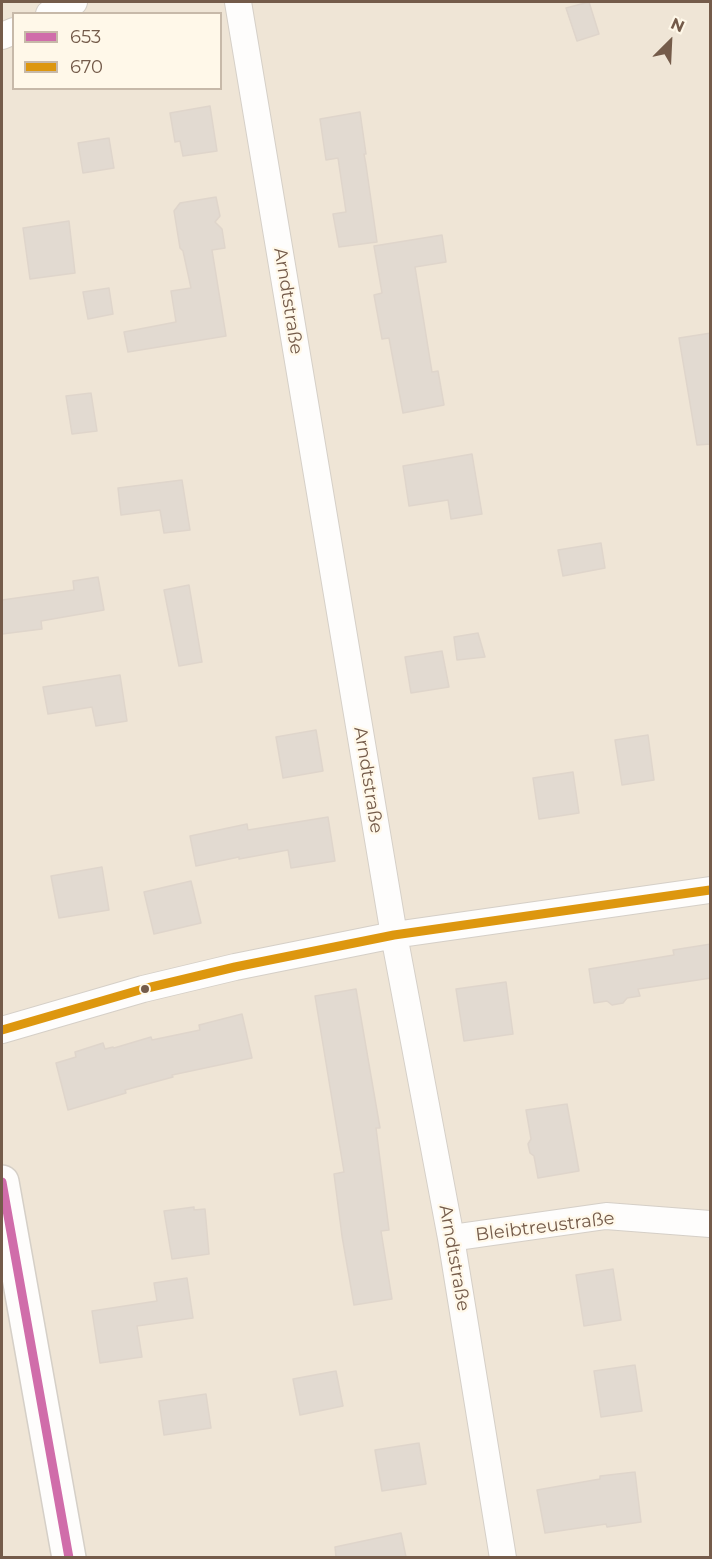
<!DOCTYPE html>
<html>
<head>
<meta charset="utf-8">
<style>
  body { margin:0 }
  #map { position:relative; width:712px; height:1559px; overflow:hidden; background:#f6f2e9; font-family:Montserrat,sans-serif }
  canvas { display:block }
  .frame { position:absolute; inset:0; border:3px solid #745b4a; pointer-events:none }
  .legend { position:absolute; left:12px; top:12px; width:210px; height:78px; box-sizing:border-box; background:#fff8e9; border:2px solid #c7b9a9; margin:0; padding:8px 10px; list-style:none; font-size:18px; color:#745b4a }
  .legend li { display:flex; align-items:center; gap:12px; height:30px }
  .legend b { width:30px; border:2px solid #c7b9a9 }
  .north { position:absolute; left:640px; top:12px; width:60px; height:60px; -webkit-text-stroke:4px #fff8e9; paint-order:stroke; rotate:24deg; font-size:16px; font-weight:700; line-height:24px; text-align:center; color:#745b4a }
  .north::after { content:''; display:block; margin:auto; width:21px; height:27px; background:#745b4a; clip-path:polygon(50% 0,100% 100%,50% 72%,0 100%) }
</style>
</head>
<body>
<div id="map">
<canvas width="712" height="1559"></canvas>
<div class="frame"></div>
<ul class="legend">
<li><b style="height:8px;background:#d06daa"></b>653</li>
<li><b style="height:8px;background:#dd970f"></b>670</li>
</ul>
<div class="north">N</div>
</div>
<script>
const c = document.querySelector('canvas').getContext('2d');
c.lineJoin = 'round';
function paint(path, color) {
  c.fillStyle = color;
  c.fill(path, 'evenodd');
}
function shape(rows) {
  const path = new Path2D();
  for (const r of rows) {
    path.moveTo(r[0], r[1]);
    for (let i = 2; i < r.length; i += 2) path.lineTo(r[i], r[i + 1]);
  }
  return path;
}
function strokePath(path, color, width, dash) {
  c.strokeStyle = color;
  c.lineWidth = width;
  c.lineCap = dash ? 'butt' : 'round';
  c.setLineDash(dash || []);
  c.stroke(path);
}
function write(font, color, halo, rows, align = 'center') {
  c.font = font + ' Montserrat,sans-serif';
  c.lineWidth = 4.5;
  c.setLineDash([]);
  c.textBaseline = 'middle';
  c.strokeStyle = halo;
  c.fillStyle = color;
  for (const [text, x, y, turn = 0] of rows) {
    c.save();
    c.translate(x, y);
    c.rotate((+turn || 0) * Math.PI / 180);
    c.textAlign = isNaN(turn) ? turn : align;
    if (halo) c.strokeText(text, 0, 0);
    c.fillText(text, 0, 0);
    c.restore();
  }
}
const residential = shape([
  [2,2,710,2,710,1557,2,1557],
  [14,14,220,14,220,88,14,88]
]);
const building = shape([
  [589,2,599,34,577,41,566,8,589,2],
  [210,106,217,151,183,156,180,141,175,142,170,113,210,106],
  [360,112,366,154,364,154,366,165,377,242,339,247,333,214,346,212,338,158,326,160,320,119,360,112],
  [109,138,114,168,83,173,78,143,109,138],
  [216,197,220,216,215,222,222,229,225,248,212,250,226,336,128,352,124,332,176,322,171,291,191,288,183,251,180,248,174,211,180,203,216,197],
  [69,221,75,273,30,279,23,228,69,221],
  [442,235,446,262,415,267,432,372,438,371,444,405,403,413,389,338,382,339,374,295,382,293,374,246,442,235],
  [109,288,113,314,88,319,83,292,109,288],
  [711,333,711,444,697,445,679,338,711,333],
  [91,393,97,431,72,434,66,396,91,393],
  [472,454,482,514,451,519,448,500,409,506,403,466,472,454],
  [182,480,190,530,164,533,160,510,121,515,118,488,182,480],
  [601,543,605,568,563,576,558,550,601,543],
  [98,577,104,610,41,621,42,629,2,634,2,600,74,590,73,581,98,577],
  [189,585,202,662,179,666,164,590,189,585],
  [478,633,485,657,457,660,454,637,478,633],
  [442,651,449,687,411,693,405,657,442,651],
  [120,675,127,721,96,726,92,707,48,714,43,687,120,675],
  [316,730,323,771,283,778,276,737,316,730],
  [648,735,654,780,622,785,615,740,648,735],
  [573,772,579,813,539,819,533,778,573,772],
  [328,817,335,861,291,868,288,850,239,859,239,857,196,866,190,836,247,824,248,830,328,817],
  [102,867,109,910,59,918,51,876,102,867],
  [191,881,201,923,154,934,144,892,191,881],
  [711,944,711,978,638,989,640,996,627,998,623,1003,612,1005,607,1001,594,1003,589,969,674,955,673,950,711,944],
  [506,982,513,1034,464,1041,456,989,506,982],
  [356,989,380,1128,376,1128,389,1230,381,1231,392,1299,354,1305,342,1236,334,1174,344,1172,315,996,356,989],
  [242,1014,252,1058,172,1075,173,1077,125,1090,126,1093,68,1110,56,1063,76,1057,75,1052,103,1043,105,1049,113,1047,114,1048,151,1037,152,1040,200,1030,199,1025,242,1014],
  [567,1104,579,1171,538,1178,534,1156,530,1153,528,1144,531,1139,526,1110,567,1104],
  [194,1207,194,1210,205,1209,209,1254,172,1259,164,1211,194,1207],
  [613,1269,621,1320,584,1326,576,1275,613,1269],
  [187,1278,193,1318,137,1326,142,1357,100,1363,92,1311,157,1301,154,1283,187,1278],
  [635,1365,642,1411,601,1417,594,1371,635,1365],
  [336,1371,343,1406,300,1415,293,1379,336,1371],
  [206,1394,211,1428,164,1435,159,1401,206,1394],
  [419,1443,426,1484,382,1491,375,1450,419,1443],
  [635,1472,641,1522,607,1527,606,1524,545,1533,537,1490,600,1479,600,1476,635,1472],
  [401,1533,406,1557,336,1557,335,1547,401,1533]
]);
const minor = shape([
  [238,2,394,935,451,1238,503,1558],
  [49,14,74,2],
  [2,36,14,31],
  [2,1030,143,989,235,967,394,935,710,890],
  [451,1238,606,1216,710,1224]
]);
const tertiary = shape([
  [2,1182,69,1558]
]);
const bus1 = shape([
  [2,1182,69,1558]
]);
const bus2 = shape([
  [2,1030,143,989,235,967,394,935,710,890]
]);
const markers = [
  [145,989,5,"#745b4a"]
];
const streetNames = [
  ["Arndtstraße",288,301,81],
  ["Arndtstraße",368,780,81],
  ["Bleibtreustraße",545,1227,-7],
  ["Arndtstraße",454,1258,80]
];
paint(residential, '#efe5d6');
paint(building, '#e2dad1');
strokePath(building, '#dfd5cb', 1.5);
strokePath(minor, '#d5cfc7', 28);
strokePath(tertiary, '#d5cfc7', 36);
strokePath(minor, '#fefdfc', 26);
strokePath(tertiary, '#fefdfc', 33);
strokePath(bus1, '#d06daa', 9);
strokePath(bus2, '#dd970f', 9);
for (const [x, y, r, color] of markers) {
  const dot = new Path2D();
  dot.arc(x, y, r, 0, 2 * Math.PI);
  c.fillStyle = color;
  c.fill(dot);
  strokePath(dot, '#fff8e9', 2);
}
write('18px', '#745b4a', '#fff8e9', streetNames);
</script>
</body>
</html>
